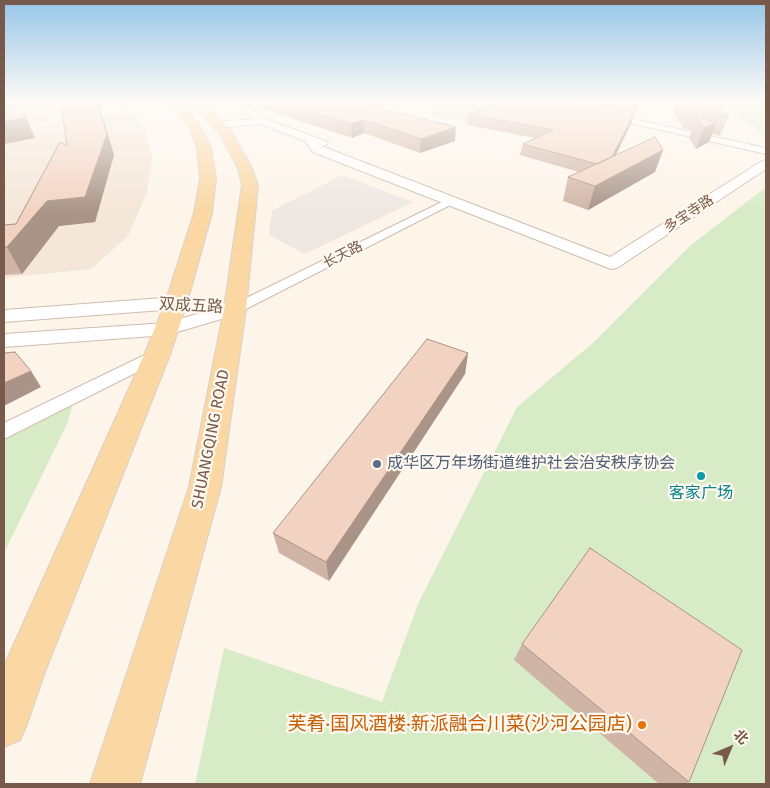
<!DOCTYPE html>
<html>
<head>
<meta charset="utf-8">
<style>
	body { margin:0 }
	#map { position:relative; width:770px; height:788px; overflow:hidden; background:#fdf5ea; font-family:"Fira Sans","Noto Sans SC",sans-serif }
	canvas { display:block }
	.frame { position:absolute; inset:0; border:5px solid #785a4c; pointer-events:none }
	.north { position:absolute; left:705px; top:723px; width:50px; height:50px; -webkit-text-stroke:4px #fff9f0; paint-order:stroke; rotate:45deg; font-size:14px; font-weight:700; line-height:20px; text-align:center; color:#785a4c }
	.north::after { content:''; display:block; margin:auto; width:18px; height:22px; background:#785a4c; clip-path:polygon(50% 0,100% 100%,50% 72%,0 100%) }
</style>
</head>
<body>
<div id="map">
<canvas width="770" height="788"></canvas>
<div class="frame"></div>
<div class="north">北</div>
</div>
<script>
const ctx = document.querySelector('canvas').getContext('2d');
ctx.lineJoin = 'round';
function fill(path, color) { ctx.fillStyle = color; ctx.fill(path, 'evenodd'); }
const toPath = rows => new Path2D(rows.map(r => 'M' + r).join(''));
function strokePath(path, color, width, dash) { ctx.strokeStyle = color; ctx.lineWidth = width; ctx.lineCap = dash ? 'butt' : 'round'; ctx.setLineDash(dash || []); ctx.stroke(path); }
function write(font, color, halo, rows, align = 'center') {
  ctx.font = font + ' "Fira Sans","Noto Sans SC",sans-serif'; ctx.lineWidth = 4.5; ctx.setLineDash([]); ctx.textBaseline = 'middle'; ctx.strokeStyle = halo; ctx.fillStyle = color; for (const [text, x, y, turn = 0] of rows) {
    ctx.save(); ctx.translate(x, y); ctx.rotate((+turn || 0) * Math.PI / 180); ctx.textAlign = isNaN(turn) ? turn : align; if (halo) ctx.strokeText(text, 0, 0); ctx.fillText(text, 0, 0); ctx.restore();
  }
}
const residential = toPath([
	[4,102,131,102,132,103,4,130],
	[130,108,145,128,152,158,147,192,128,236,91,269,4,278,4,134]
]);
const industrial = toPath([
	[342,175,413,202,305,254,269,235,272,211]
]);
const green = toPath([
	[456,102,510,102,470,122,448,120,434,117,430,110],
	[721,102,766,102,766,137],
	[766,187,766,784,195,784,224,648,382,702,418,604,517,407,594,342,691,245],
	[73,404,68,422,4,553,4,440]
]);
const minor = toPath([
	[258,102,286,102,282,104,249,107,265,119,266,121,262,123,243,112,241,105,245,103,258,102],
	[604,113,766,148,766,154,604,117,604,113],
	[452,197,456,198,458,200,456,202,240,312,235,314,230,312,227,309,230,306,452,197],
	[157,349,163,351,166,355,163,359,4,439,4,423,157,349]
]);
const tertiary = toPath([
	[262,118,326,141,328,143,326,145,321,146,610,257,762,161,766,160,766,169,617,268,611,269,313,152,305,141,261,124,219,128,214,125,219,122,262,118],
	[176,297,230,304,235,303,242,305,245,309,242,313,167,335,4,347,4,334,166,323,204,312,176,309,4,322,4,310,176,297]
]);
const primary = toPath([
	[167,102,178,102,190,112,203,131,211,149,216,178,212,213,187,303,170,355,45,672,27,724,20,740,4,747,4,666,144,355,165,303,194,213,200,178,197,149,191,131,181,116,167,102],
	[191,102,202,102,229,128,252,168,258,185,246,309,221,487,140,784,90,784,189,487,224,309,242,185,238,168,219,133,191,102]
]);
const wall = toPath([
	[61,102,98,102,114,155,95,222,59,226,22,274,4,275,4,225,16,224,67,146],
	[260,102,404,102,376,107,455,141,420,153,364,133,352,138,261,108],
	[508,102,640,102,638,109,634,117,633,117,631,124,615,156,663,150,655,172,588,210,563,201,568,177,579,172,520,155,523,144,535,138,467,125,468,114],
	[676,102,717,102,729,116,720,136,712,134,709,142,696,149,689,138,692,130,683,128,673,111],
	[468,353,465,374,329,581,279,553,273,533],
	[522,644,689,782,685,784,659,784,514,660]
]);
const shadedWall = toPath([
	[97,102,98,102,114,155,95,222,59,226,22,274,7,247,47,201],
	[346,102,404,102,347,113],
	[639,102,640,102,638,109,634,117],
	[634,113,631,124,604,179,607,167],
	[26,117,35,138,4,144,4,122],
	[364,120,364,133,352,138,351,124],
	[717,122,709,142,696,149,704,128],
	[456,127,455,141,420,153,421,139],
	[663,150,655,172,588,210,595,186],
	[468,353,465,374,329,581,326,562],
	[31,371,41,387,4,406,4,383]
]);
const building = toPath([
	[4,102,26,117,4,122,4,102],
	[61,102,97,102,107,134,85,197,47,201,7,247,4,247,4,225,16,224,60,142,67,146,61,102],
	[280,102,355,102,456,127,421,139,364,120,351,124,280,102],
	[508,102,582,102,634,113,612,157,597,164,523,144,553,130,468,114,508,102],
	[686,102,717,102,729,116,690,108,686,102],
	[697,118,717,122,704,128,697,118],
	[655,137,663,150,595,186,568,177,655,137],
	[427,339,468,353,326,562,273,533,427,339],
	[15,352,31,371,4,383,4,353,15,352],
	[590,548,742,650,689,782,522,644,590,548]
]);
const markers = [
	[377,464,5,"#5c6f8a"],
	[701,476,5,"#0f9aa8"],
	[642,725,5,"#e8710a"]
];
const farStreetnames = [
	["多宝寺路",689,214,-33],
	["长天路",343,255,-27]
];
const streetNames = [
	["双成五路",191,306,3],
	["SHUANGQING ROAD",211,439,-79]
];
const serviceNames = [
	["成华区万年场街道维护社会治安秩序协会",387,464]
];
const cultureNames = [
	["客家广场",701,494]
];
const nearFoodnames = [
	["芙肴·国风酒楼·新派融合川菜(沙河公园店)",632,725]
];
fill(residential, '#f4e6d8');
fill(industrial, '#eee7e2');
fill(green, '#d7ebc7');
strokePath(minor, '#cfbcae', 2);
strokePath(tertiary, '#cfbcae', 2);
strokePath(primary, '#d9d1cd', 2);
fill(minor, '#fff');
fill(tertiary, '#fff');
fill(primary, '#fad7a3');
fill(wall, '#d0b5a6');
fill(shadedWall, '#a99487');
fill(building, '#f2d3c1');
strokePath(building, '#a99487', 1);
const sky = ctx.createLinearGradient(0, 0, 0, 212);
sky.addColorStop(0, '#97c6e8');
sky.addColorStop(0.48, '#fefaf6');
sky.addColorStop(1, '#fefaf600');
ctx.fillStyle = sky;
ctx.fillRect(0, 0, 770, 212);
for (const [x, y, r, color] of markers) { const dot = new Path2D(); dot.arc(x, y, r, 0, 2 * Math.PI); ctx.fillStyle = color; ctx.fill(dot); strokePath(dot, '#fff9f0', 2); }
write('14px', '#785a4c', '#fff9f0', farStreetnames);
write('16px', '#785a4c', '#fff9f0', streetNames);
write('16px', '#4e5e75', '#fff9f0', serviceNames, 'left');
write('16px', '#0d838f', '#fff9f0', cultureNames);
write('19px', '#c56008', '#fff9f0', nearFoodnames, 'right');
</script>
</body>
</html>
